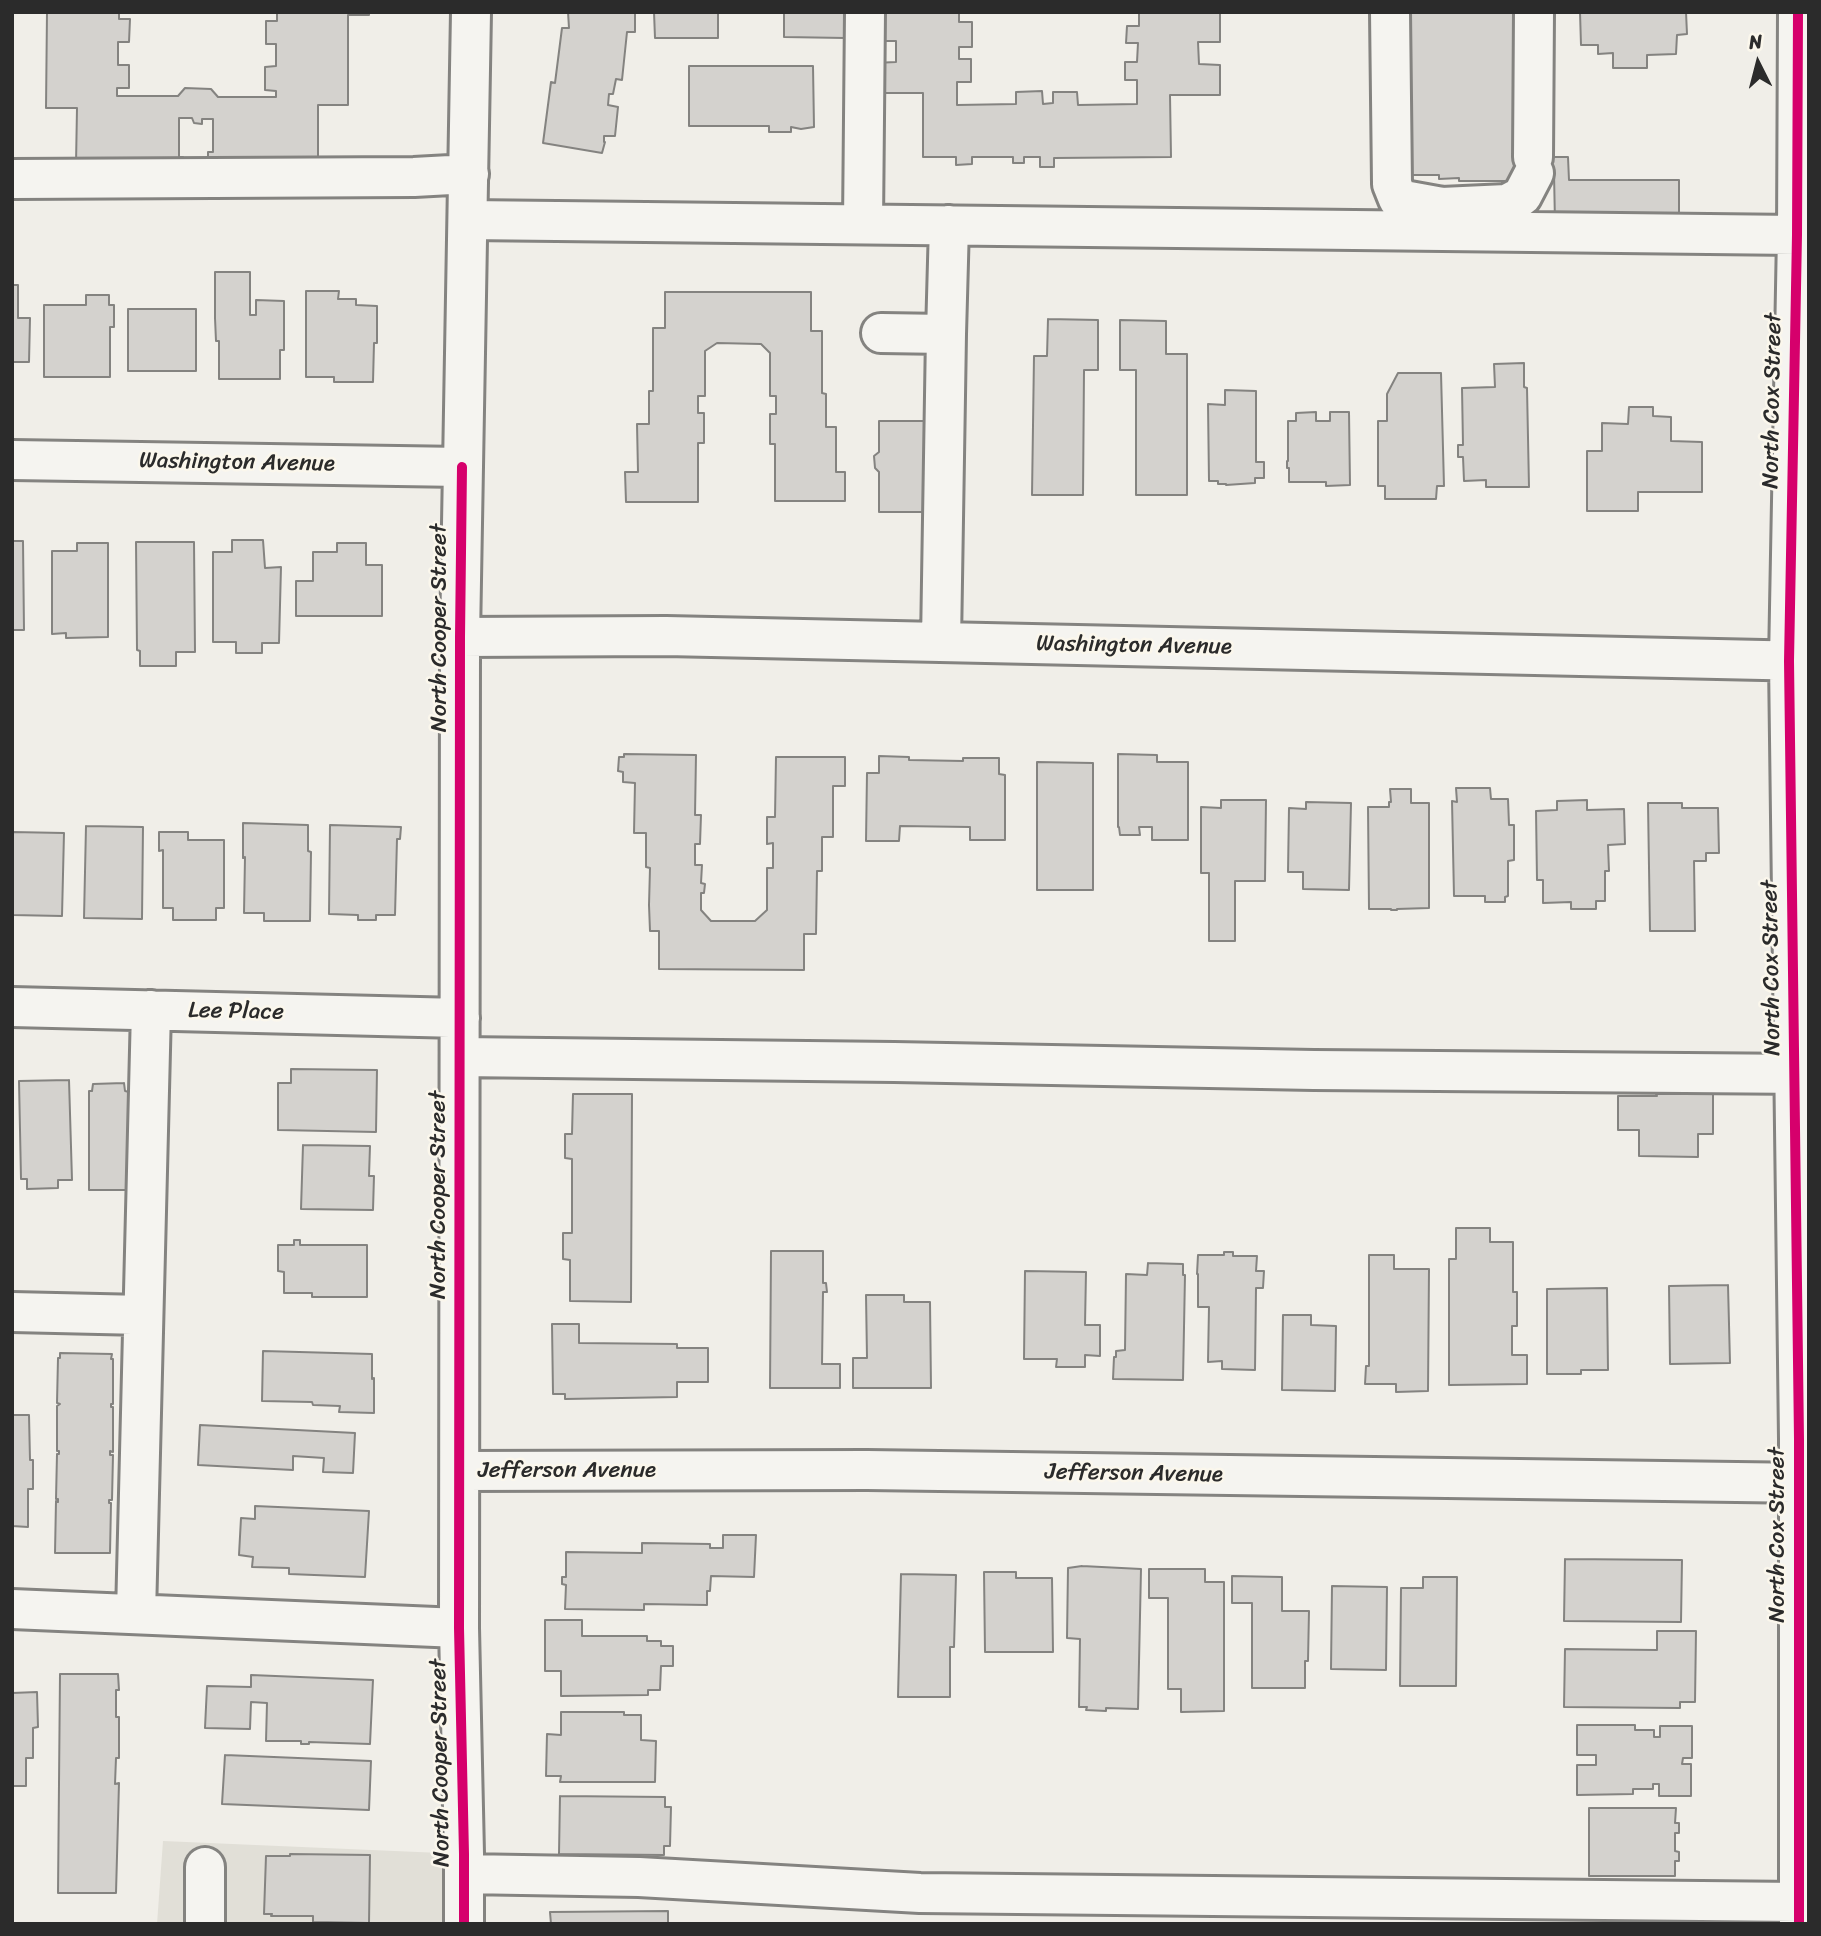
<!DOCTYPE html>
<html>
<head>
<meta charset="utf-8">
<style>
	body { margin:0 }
	#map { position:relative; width:1821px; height:1936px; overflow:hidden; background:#f0eee8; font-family:Sriracha,sans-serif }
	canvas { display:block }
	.frame { position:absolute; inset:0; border:14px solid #2b2b2b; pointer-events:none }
	.north { position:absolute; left:1723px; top:28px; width:70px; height:70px; -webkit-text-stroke:5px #fbf7ec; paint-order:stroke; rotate:354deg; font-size:19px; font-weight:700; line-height:28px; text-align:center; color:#2b2b2b }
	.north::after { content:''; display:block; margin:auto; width:24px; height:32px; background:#2b2b2b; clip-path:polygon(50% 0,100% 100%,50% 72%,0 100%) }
</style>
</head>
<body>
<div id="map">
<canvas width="1821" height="1936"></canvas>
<div class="frame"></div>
<div class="north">N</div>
</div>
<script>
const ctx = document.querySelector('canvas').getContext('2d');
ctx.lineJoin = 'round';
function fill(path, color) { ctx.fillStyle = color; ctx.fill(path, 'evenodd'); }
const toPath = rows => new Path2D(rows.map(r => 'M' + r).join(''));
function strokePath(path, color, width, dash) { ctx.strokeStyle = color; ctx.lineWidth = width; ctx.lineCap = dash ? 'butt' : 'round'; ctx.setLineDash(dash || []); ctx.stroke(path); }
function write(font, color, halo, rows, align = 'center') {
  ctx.font = font + ' Sriracha,sans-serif'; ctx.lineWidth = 5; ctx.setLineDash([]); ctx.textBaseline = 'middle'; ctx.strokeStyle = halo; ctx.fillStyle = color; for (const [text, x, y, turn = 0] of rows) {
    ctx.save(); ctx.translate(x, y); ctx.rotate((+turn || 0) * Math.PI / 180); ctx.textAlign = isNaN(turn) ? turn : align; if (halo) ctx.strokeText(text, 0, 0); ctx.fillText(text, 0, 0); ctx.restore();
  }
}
const built = toPath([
	[163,1841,464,1854,463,1924,157,1924]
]);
const building = toPath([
	[47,12,119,12,119,19,130,19,129,42,118,42,118,65,129,65,129,88,117,88,117,96,178,96,185,88,211,89,218,97,276,97,276,91,265,90,265,67,276,66,276,44,266,44,266,21,277,21,277,12,369,12,369,15,348,15,348,105,318,105,318,168,208,169,208,152,213,152,213,119,202,119,202,124,194,123,192,118,179,118,179,157,183,157,183,164,76,164,77,108,46,108,47,12],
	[568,12,635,12,635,32,627,32,622,80,616,79,613,94,609,94,608,105,618,107,615,136,604,136,604,142,605,142,602,153,543,143,551,82,555,83,562,28,569,28,568,12],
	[654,12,718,12,718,38,655,38,654,12],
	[784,12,848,12,848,15,845,15,845,38,784,37,784,12],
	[873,12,959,12,959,22,972,22,972,47,959,47,959,59,971,59,971,82,957,82,957,105,1016,104,1016,92,1042,91,1043,104,1053,103,1053,92,1077,92,1078,105,1137,104,1137,80,1125,80,1125,62,1137,62,1138,43,1126,43,1127,26,1139,26,1139,12,1220,12,1220,42,1198,42,1199,64,1220,65,1220,95,1170,95,1171,157,1054,158,1054,167,1040,167,1040,157,1024,157,1024,163,1013,163,1013,157,972,157,972,164,956,165,956,157,923,157,923,93,873,93,874,63,896,62,896,41,873,41,873,12],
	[1402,12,1522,12,1522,157,1568,157,1569,180,1679,180,1679,223,1555,223,1554,173,1521,173,1521,181,1459,181,1459,178,1439,179,1439,175,1404,175,1402,12],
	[1580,12,1686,12,1687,34,1677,35,1676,54,1647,55,1647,68,1613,68,1613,53,1598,54,1598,45,1581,45,1580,12],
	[689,66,813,66,814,127,801,129,791,127,791,132,769,132,769,126,689,126,689,66],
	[215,272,250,272,250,315,256,315,256,300,284,301,284,350,280,350,280,379,219,379,219,341,216,341,215,318,215,272],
	[12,285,18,285,18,318,30,318,29,362,12,362,12,285],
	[306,291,339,291,338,299,356,299,356,305,377,306,377,343,374,343,373,382,334,382,334,377,306,377,306,291],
	[665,292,811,292,811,331,822,331,822,393,826,394,826,427,836,427,836,472,845,472,845,501,775,501,775,444,770,444,770,414,776,414,776,396,770,396,770,353,761,344,717,343,705,351,705,396,698,396,698,413,704,413,704,443,698,443,698,502,626,502,625,472,638,472,637,424,649,424,649,391,653,391,653,328,665,328,665,292],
	[86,295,109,295,109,305,114,305,114,327,110,327,110,377,44,377,44,305,86,305,86,295],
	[128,309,196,309,196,371,128,371,128,309],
	[1048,319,1098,320,1098,370,1084,370,1083,495,1032,495,1034,356,1047,356,1048,319],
	[1120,320,1166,321,1166,354,1187,354,1187,495,1136,495,1136,370,1120,370,1120,320],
	[1524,363,1524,387,1527,388,1529,487,1486,487,1486,480,1464,481,1463,457,1458,457,1458,445,1463,445,1462,388,1495,387,1494,364,1524,363],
	[1398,373,1441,373,1444,486,1437,486,1436,499,1385,499,1385,486,1378,486,1378,421,1387,421,1387,394,1398,373],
	[1225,390,1256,391,1256,462,1264,462,1264,478,1255,478,1255,483,1226,485,1226,484,1218,484,1218,481,1209,481,1208,404,1225,405,1225,390],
	[1629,407,1653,407,1653,416,1671,417,1671,441,1702,442,1702,492,1638,492,1638,511,1587,511,1587,451,1602,451,1602,423,1628,424,1629,407],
	[1316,412,1316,421,1330,421,1330,412,1349,412,1350,485,1326,486,1326,482,1289,482,1289,468,1287,468,1287,461,1288,461,1288,421,1296,421,1296,413,1316,412],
	[879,421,933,421,933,512,879,512,879,472,875,468,874,456,879,452,879,421],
	[232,540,263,540,265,568,281,567,279,643,262,643,262,653,236,653,236,642,213,642,213,552,232,552,232,540],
	[12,541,23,541,24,630,12,630,12,541],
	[136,542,194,542,195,652,176,652,176,666,140,666,140,651,137,650,136,542],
	[77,543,108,543,108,637,66,638,66,633,52,634,52,551,77,551,77,543],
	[337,543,366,543,366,565,382,565,382,616,296,616,296,581,313,581,313,552,337,552,337,543],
	[624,754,696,755,695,815,701,815,700,844,695,844,695,865,702,865,701,883,705,884,704,893,701,893,701,910,711,921,755,921,767,910,767,868,773,868,773,843,767,844,767,817,775,817,776,757,845,757,845,786,833,786,833,837,822,837,822,871,817,871,816,934,804,934,804,970,659,969,659,931,650,931,649,905,650,868,646,867,646,833,634,833,635,783,623,782,623,772,618,771,619,757,624,757,624,754],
	[1118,754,1157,755,1157,762,1188,762,1188,840,1152,840,1152,827,1139,827,1140,835,1120,835,1119,827,1118,827,1118,754],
	[879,756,909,757,909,760,963,761,963,758,999,758,999,774,1005,775,1005,840,970,840,970,827,900,826,899,841,866,841,867,773,879,773,879,756],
	[1037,762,1093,763,1093,890,1037,890,1037,762],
	[1456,788,1490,788,1491,799,1508,799,1509,825,1514,825,1514,860,1508,861,1508,896,1505,897,1505,902,1485,902,1485,896,1454,896,1452,801,1457,802,1456,788],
	[1390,789,1411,789,1411,803,1429,803,1429,908,1397,909,1397,910,1391,910,1391,909,1369,909,1368,807,1389,807,1389,802,1391,802,1390,789],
	[1221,800,1266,800,1265,881,1235,881,1235,941,1209,941,1209,873,1201,873,1201,807,1221,808,1221,800],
	[1587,800,1587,810,1624,809,1625,844,1608,845,1609,871,1605,871,1605,901,1596,901,1596,909,1571,909,1571,902,1543,903,1543,880,1537,880,1536,811,1557,810,1557,801,1587,800],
	[1306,802,1351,803,1349,890,1303,889,1303,872,1288,872,1289,808,1306,809,1306,802],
	[1648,803,1682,803,1682,808,1718,808,1719,853,1706,853,1706,861,1694,861,1695,931,1650,931,1648,803],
	[243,823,308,825,308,851,311,852,310,921,264,921,264,913,244,913,245,857,243,858,243,823],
	[330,825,401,827,400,839,397,839,395,915,376,915,376,920,358,920,358,915,329,914,330,825],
	[86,826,143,827,142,919,84,918,86,826],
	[12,832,64,833,62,916,12,915,12,832],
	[159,832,188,832,188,840,224,840,224,908,216,908,216,920,173,920,173,908,163,908,163,850,159,851,159,832],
	[291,1069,377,1070,376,1132,278,1130,278,1083,291,1083,291,1069],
	[69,1080,72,1180,58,1180,58,1188,27,1189,27,1179,21,1179,19,1081,69,1080],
	[124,1083,125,1091,129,1092,129,1190,89,1190,89,1091,92,1091,93,1084,124,1083],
	[573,1094,632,1094,631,1302,570,1301,570,1260,563,1259,563,1233,572,1233,572,1159,565,1158,565,1134,572,1134,573,1094],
	[1656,1094,1713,1094,1713,1134,1698,1134,1698,1157,1639,1156,1639,1130,1618,1130,1618,1096,1657,1096,1656,1094],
	[303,1145,370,1146,369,1176,374,1176,373,1210,301,1209,303,1145],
	[1456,1228,1490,1228,1490,1242,1513,1242,1513,1292,1517,1292,1517,1326,1512,1326,1512,1355,1527,1355,1527,1384,1449,1385,1449,1259,1456,1259,1456,1228],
	[294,1240,300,1240,300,1245,367,1245,367,1297,312,1297,312,1293,284,1293,284,1272,278,1271,278,1245,294,1245,294,1240],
	[771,1251,823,1251,823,1283,826,1283,827,1292,823,1292,822,1364,840,1364,840,1388,770,1388,771,1251],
	[1224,1252,1233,1252,1233,1256,1257,1256,1256,1271,1264,1271,1263,1288,1256,1288,1255,1370,1222,1369,1222,1361,1208,1362,1209,1307,1198,1307,1198,1274,1197,1274,1198,1255,1224,1255,1224,1252],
	[1369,1255,1394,1255,1394,1269,1429,1269,1428,1391,1396,1392,1396,1384,1365,1384,1366,1366,1369,1366,1369,1255],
	[1148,1263,1183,1264,1183,1275,1185,1275,1183,1380,1113,1379,1114,1357,1116,1357,1116,1351,1125,1350,1126,1274,1147,1275,1148,1263],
	[1025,1271,1086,1272,1085,1325,1100,1325,1100,1356,1085,1355,1085,1367,1056,1367,1057,1359,1024,1359,1025,1271],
	[1728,1285,1730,1363,1670,1364,1669,1286,1728,1285],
	[1607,1288,1608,1370,1581,1370,1581,1374,1547,1374,1547,1289,1607,1288],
	[866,1295,904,1295,904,1302,930,1302,931,1388,853,1388,853,1358,867,1358,866,1295],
	[1283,1315,1311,1315,1311,1325,1336,1326,1335,1391,1282,1390,1283,1315],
	[552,1324,579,1324,579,1343,677,1344,677,1348,708,1348,708,1382,677,1382,677,1397,565,1399,565,1394,553,1394,552,1324],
	[263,1351,372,1354,372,1379,374,1378,374,1413,339,1412,340,1406,313,1405,312,1402,262,1401,263,1351],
	[60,1353,112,1354,111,1359,113,1359,113,1404,111,1404,111,1407,113,1407,113,1452,110,1451,110,1455,113,1455,112,1500,109,1500,109,1503,111,1503,110,1553,55,1553,56,1501,58,1502,58,1499,56,1499,57,1454,59,1454,59,1451,57,1451,57,1406,60,1404,57,1403,58,1358,60,1358,60,1353],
	[12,1415,29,1415,30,1460,33,1460,33,1489,28,1489,28,1527,12,1526,12,1415],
	[200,1425,355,1433,353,1473,323,1472,324,1458,293,1456,293,1470,198,1465,200,1425],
	[255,1506,369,1511,365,1577,289,1574,289,1568,252,1567,253,1557,239,1555,241,1518,255,1519,255,1506],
	[723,1535,756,1535,754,1577,711,1576,710,1591,707,1591,707,1605,644,1604,644,1610,565,1609,566,1585,562,1584,562,1577,566,1577,566,1552,642,1553,642,1543,710,1544,710,1548,723,1548,723,1535],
	[1565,1559,1682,1560,1681,1622,1564,1621,1565,1559],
	[1082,1566,1141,1569,1138,1709,1106,1708,1106,1711,1086,1710,1087,1707,1079,1707,1080,1639,1067,1638,1068,1568,1082,1566],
	[1149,1569,1205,1569,1205,1582,1224,1582,1224,1711,1181,1712,1181,1689,1168,1689,1168,1598,1149,1598,1149,1569],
	[984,1572,1016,1572,1016,1578,1052,1578,1053,1652,985,1652,984,1572],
	[901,1574,956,1575,954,1647,950,1647,950,1697,898,1697,901,1574],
	[1232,1576,1282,1577,1282,1611,1309,1611,1308,1661,1305,1661,1305,1688,1252,1688,1252,1603,1232,1603,1232,1576],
	[1423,1577,1457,1577,1456,1686,1400,1686,1401,1588,1423,1588,1423,1577],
	[1332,1586,1387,1587,1386,1670,1331,1669,1332,1586],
	[545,1620,582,1620,582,1636,647,1636,647,1641,661,1641,661,1646,673,1646,673,1666,661,1666,660,1690,648,1690,648,1695,561,1696,561,1671,545,1671,545,1620],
	[1657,1631,1696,1631,1695,1702,1680,1702,1680,1708,1564,1707,1565,1649,1657,1650,1657,1631],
	[60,1674,118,1674,119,1690,116,1690,116,1717,119,1717,119,1758,116,1758,115,1784,119,1783,116,1893,58,1893,60,1674],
	[251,1675,373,1680,370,1744,309,1742,309,1744,301,1744,301,1741,266,1741,267,1703,251,1702,250,1729,205,1728,207,1686,251,1687,251,1675],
	[37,1692,38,1727,33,1728,33,1758,26,1758,26,1786,12,1786,12,1693,37,1692],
	[561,1712,624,1712,624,1715,641,1715,641,1740,656,1741,655,1782,560,1782,561,1776,546,1776,547,1734,561,1735,561,1712],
	[1577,1725,1635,1725,1635,1730,1654,1730,1654,1737,1660,1737,1660,1726,1692,1726,1692,1758,1683,1758,1682,1764,1691,1764,1691,1796,1659,1796,1659,1784,1653,1784,1653,1789,1633,1789,1633,1794,1577,1795,1577,1765,1596,1765,1596,1755,1577,1755,1577,1725],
	[225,1755,371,1761,369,1810,222,1804,225,1755],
	[560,1796,665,1797,665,1807,671,1807,670,1846,664,1846,664,1855,559,1854,560,1796],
	[1589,1808,1676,1808,1675,1823,1679,1823,1679,1833,1675,1833,1675,1851,1679,1852,1679,1861,1675,1861,1675,1876,1589,1876,1589,1808],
	[290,1854,370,1855,369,1923,313,1922,313,1916,271,1916,272,1914,264,1914,266,1856,290,1856,290,1854],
	[668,1911,668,1924,551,1924,550,1912,668,1911]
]);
const minor = toPath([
	[1390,12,1392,184,1398,199,1442,207,1507,204,1522,196,1534,173],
	[1798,12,1797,235,1789,661,1799,1439,1799,1924],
	[1533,157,1534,12],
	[12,179,414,177,469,174],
	[468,220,1797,235],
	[863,224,865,12],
	[881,333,946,334,949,225],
	[12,460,462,467],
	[460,637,666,636,1809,661],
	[941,642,946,334],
	[12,1007,460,1018],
	[460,1057,894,1062,1314,1070,1809,1074],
	[12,1312,143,1315],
	[460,1471,867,1470,1809,1483],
	[12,1609,459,1628],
	[136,1614,151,1010],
	[205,1867,205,1924],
	[464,1874,639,1877,920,1893,1799,1902],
	[464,1924,464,1854,459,1628,460,637,471,12]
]);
const cycleway = toPath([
	[1798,12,1797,235,1789,661,1799,1439,1799,1924],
	[462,467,460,637,459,1628,464,1854,464,1924]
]);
const streetNames = [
	["North Cox Street",1773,401,-89],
	["Washington Avenue",237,463,1],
	["North Cooper Street",440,628,-90],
	["Washington Avenue",1134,646,1],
	["North Cox Street",1772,968,-91],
	["Lee Place",236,1012,1],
	["North Cooper Street",439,1195,-90],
	["Jefferson Avenue",567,1471],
	["Jefferson Avenue",1134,1474,1],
	["North Cox Street",1778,1535,-90],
	["North Cooper Street",441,1763,-91]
];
fill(built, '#e1dfd7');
fill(building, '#d4d2ce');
strokePath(building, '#848380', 2);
strokePath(minor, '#848380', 44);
strokePath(minor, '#f5f4f0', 38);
strokePath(cycleway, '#d6006c', 10);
write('23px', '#2b2b2b', '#fbf7ec', streetNames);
</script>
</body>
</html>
